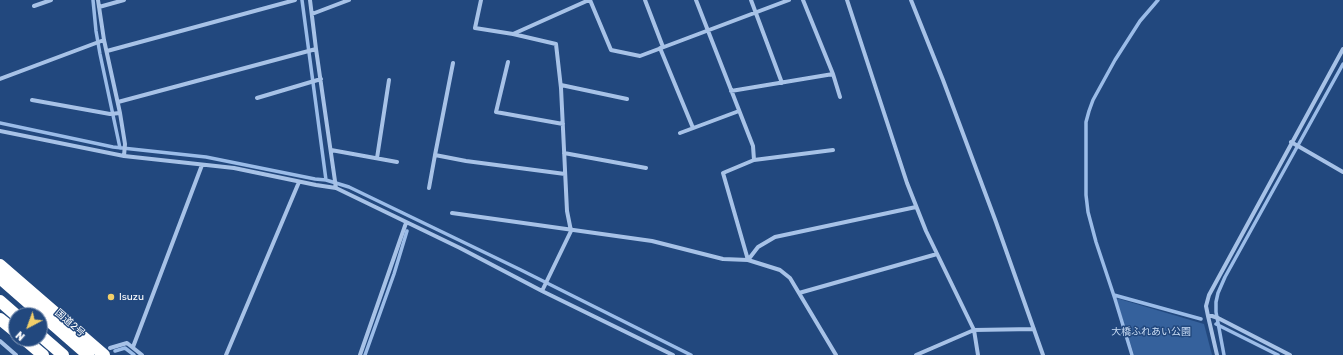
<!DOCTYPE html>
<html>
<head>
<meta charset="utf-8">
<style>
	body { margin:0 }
	#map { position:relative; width:1343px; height:355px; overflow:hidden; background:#22487e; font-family:Rubik,sans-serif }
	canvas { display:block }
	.north { position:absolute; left:8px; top:307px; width:40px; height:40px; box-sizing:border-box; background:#22487e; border:1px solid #7a91b2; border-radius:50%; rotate:221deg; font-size:11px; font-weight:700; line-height:16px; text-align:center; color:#fff }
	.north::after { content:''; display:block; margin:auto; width:14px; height:18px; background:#f2cf69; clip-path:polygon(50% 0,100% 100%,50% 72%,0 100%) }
</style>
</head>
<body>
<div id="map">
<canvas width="1343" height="355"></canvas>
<div class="north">N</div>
</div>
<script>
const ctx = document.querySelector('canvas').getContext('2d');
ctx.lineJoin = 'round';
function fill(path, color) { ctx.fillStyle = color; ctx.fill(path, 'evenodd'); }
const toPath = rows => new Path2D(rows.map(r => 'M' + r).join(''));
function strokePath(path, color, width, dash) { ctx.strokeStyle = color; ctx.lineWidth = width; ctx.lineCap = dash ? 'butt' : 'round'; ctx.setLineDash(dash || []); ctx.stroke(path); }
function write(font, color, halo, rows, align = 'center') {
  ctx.font = font + ' Rubik,"Noto Sans JP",sans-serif'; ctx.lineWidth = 3; ctx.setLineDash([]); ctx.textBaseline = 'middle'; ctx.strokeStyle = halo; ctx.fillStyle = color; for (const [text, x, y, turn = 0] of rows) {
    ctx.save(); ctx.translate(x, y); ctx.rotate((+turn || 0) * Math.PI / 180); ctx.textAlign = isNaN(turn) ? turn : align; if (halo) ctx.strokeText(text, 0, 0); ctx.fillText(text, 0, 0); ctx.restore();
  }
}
const green = toPath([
	[1116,298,1204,324,1212,355,1134,355]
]);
const stream = toPath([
	[93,0,96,31,100,54,120,148],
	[302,0,326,180],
	[0,123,113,147,206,157,315,179,326,180,349,187,521,270,691,355],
	[1114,295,1201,319],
	[1216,324,1278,355],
	[115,351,125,348,134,355],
	[365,355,394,274,407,231],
	[1132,355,1115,299,1096,242,1088,212,1086,195,1086,122,1089,111,1093,100,1115,60,1140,21,1158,0],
	[1224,355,1216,312,1216,302,1218,293,1225,277,1343,64]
]);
const street = toPath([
	[98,0,104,40,120,113,125,144,124,156],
	[310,0,316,49,336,188],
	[481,0,475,28,513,34,556,44,561,88,567,211,571,231,542,291],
	[590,0,611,50,640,56,789,0],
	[645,0,663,47],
	[696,0,753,146,754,160,723,173,748,260],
	[751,0,782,83],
	[803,0,833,74,840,97],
	[847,0,907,183,926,231,974,330,978,355],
	[911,0,943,80,996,222,1043,355],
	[34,6,51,0],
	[99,7,124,0],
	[312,14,349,0],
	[513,34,589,0],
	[660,48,693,128],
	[107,51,295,0],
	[508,62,496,112,563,124],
	[453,63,435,155,466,161,565,174],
	[0,79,104,40],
	[561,85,627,99],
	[731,91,833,74],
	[257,98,321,79],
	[32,100,110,114,120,113],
	[118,102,316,49],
	[0,131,124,156,234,168,316,185,336,188,460,248,542,291,673,355],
	[680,133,739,111],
	[1291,142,1343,172],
	[331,150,397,162],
	[564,153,646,168],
	[377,158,389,80],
	[754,160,833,150],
	[429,188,435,155],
	[452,213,652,241,723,259,748,260,780,270,790,278,836,355],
	[748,260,758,247,775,237,916,207],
	[799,293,937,254],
	[1208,316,1212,316,1218,318,1290,355],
	[0,341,16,355],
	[133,347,202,165],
	[110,348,127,343,142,355],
	[226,355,299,182],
	[360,355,406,223],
	[916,355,974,330,1034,329],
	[1217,355,1208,316,1206,306,1209,295,1343,49]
]);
const highway = toPath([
	[0,265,104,355],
	[0,278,88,355],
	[0,301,16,315],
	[0,319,16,332],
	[40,335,63,355],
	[24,339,43,355]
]);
const markers = [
	[111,297,4,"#f2cf69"]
];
const poiNames = [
	["Isuzu",119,297]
];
const streetNames = [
	["国道2号",70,323,41]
];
const parkNames = [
	["大橋ふれあい公園",1151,332]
];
fill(green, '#35619c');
strokePath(stream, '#9bbce8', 3.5);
strokePath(street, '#a7c2e7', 4);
strokePath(highway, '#fff', 12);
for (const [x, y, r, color] of markers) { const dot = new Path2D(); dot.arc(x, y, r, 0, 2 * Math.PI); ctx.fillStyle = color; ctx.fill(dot); strokePath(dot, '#22487e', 1.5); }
write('10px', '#fff', '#22487e', poiNames, 'left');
write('10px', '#fff', '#22487e', streetNames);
write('10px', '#caddf5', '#22487e', parkNames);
</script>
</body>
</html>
